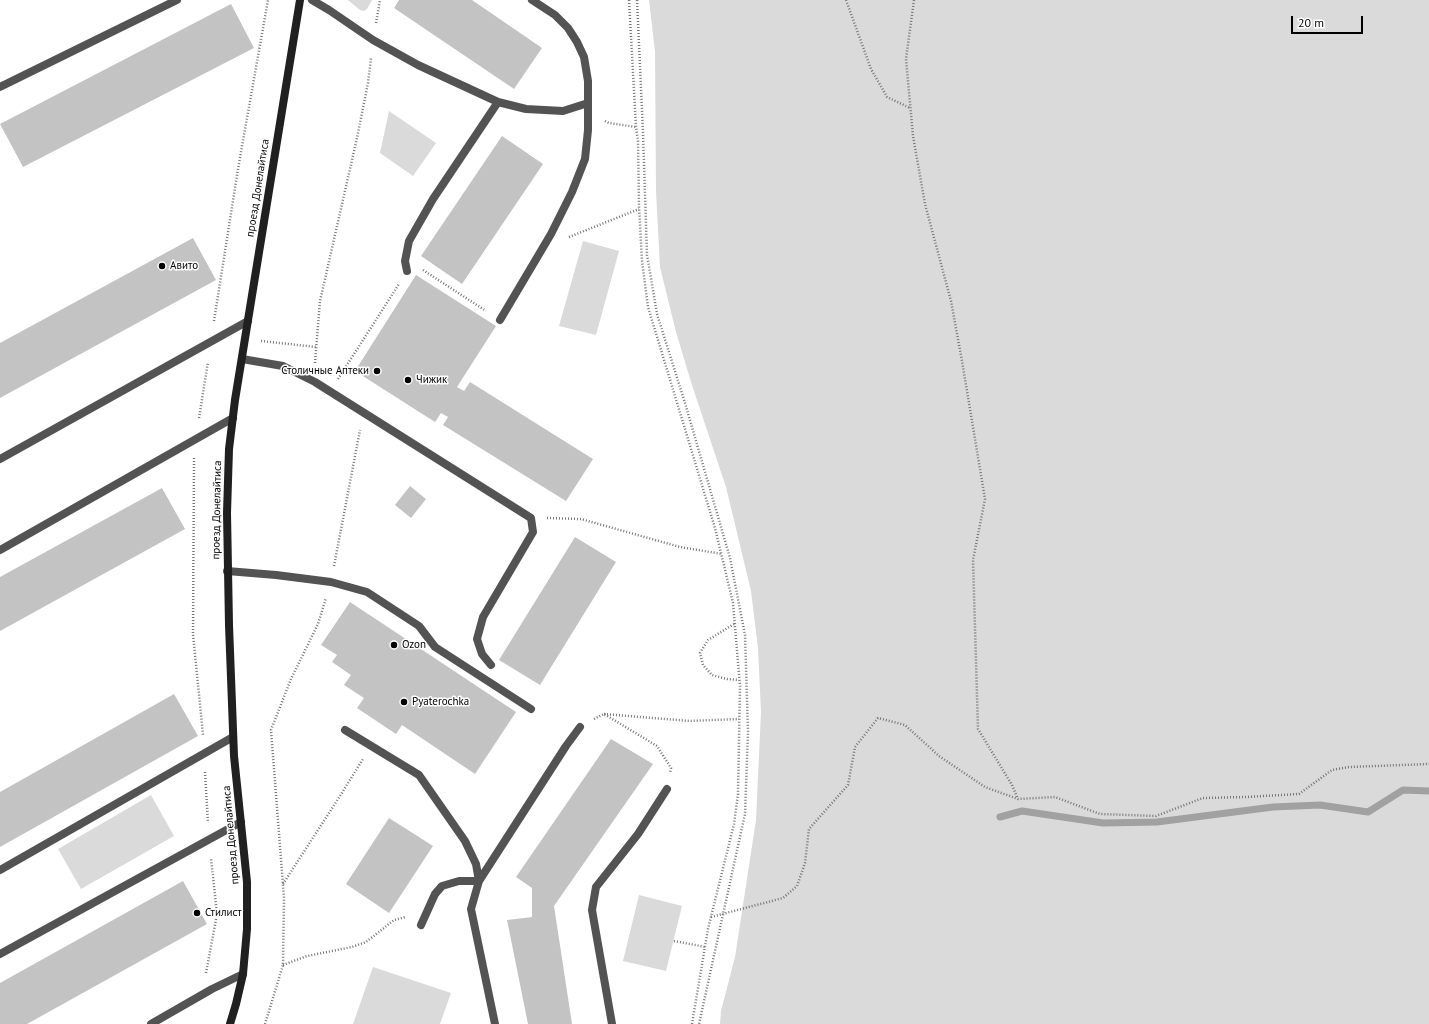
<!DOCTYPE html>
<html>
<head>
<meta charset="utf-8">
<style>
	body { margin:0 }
	#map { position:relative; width:1429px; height:1024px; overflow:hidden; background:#fff; font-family:"PT Sans",sans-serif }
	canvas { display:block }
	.scale { position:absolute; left:1291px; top:16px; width:72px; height:18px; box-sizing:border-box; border:2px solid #000; border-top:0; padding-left:5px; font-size:12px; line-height:14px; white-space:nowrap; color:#000; -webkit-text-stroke:3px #fff; paint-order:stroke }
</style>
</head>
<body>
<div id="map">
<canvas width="1429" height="1024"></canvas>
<div class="scale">20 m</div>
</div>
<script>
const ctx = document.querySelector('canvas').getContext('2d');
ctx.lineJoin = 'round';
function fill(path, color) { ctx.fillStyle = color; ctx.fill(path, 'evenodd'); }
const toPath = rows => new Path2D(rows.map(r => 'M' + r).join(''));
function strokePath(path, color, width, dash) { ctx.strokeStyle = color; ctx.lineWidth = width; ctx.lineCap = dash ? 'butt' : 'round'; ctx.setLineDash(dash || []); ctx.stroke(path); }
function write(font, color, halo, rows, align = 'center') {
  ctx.font = font + ' "PT Sans",sans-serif'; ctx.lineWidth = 3; ctx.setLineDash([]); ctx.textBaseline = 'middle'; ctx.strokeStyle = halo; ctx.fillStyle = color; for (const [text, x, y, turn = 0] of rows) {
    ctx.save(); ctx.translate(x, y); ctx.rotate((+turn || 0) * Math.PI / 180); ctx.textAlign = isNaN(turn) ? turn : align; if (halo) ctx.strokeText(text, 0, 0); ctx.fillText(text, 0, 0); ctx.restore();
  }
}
const green = toPath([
	[348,0,372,0,367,9,364,11,360,10],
	[649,0,1429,0,1429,1024,720,1024,721,1011,735,957,756,820,761,712,758,648,751,591,726,487,691,382,676,332,660,267,656,191,655,52],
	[389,111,436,143,413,176,380,153],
	[583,241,619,251,596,335,559,326],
	[151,795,174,836,81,889,58,849],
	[639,895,682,906,666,971,623,961],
	[373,967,451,993,440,1024,353,1024]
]);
const stream = toPath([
	[1000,817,1022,811,1103,823,1157,822,1273,807,1320,805,1368,812,1403,790,1429,791]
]);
const building = toPath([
	[399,0,472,0,542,48,514,89,394,8],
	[231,4,254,48,23,167,0,124],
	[502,136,543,164,462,284,421,256],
	[193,238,216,280,0,398,0,343],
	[416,275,496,326,457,387,464,391,470,382,593,459,566,501,443,425,448,417,441,413,435,422,355,371],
	[410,486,426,499,411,518,395,505],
	[162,488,185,529,0,631,0,577],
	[575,537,616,562,540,685,499,660],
	[350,602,516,712,475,774,402,725,396,734,357,708,364,698,344,685,351,675,332,662,337,655,321,645],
	[174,694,198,736,0,847,0,792],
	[611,739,653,764,554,906,572,1024,528,1024,507,920,532,917,532,888,516,877],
	[389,818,433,846,389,913,346,884],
	[183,881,207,924,27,1024,0,1024,0,983]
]);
const path = toPath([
	[629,0,636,127,638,141,639,206,642,261,648,307,715,528,733,603,740,686,738,794,734,824,708,929,692,1024],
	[637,0,643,132,647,255,657,314,685,403,730,558,745,635,748,732,745,814,699,1024],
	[846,0,871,69,887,97,910,108],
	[914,0,906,59,913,136,925,204,951,301,962,361,985,499,973,560,978,729,1012,785,1018,799],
	[376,23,380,0],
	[605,121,609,123,636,127],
	[569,237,639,209],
	[423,270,486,311],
	[214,321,238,169,268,0],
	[261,341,316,347],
	[315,363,320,301,357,138,368,83,371,58],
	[338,379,399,284],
	[199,418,208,362],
	[194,458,193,634,203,735],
	[547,518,581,519,680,547,722,554],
	[334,566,360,430],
	[734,624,708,640,700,653,703,665,712,675,727,679,739,680],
	[604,714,690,721,739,719],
	[594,719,604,714,657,746,671,768,670,773],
	[205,772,208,823],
	[283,884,340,796,363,759],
	[711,917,783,898,797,886,805,863,809,829,848,785,855,747,878,718,905,725,939,756,985,787,1018,799,1055,797,1100,814,1156,816,1203,798,1246,797,1299,794,1332,770,1349,767,1429,764],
	[674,941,706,947],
	[283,965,307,956,352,947,366,942,394,920,406,917],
	[206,973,217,914,211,858],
	[265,1024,283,965,284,898,271,730,291,679,318,624,326,598]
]);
const lane = toPath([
	[312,0,329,10,373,40,418,65,498,102,526,109,563,111,588,103,588,81,584,57,577,42,568,28,555,15,532,0],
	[0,87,177,0],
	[407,271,405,261,409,241,433,199,498,102],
	[500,320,551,234,572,192,585,159,588,130,588,103],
	[242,359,283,366,315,382,531,518,533,532,483,617,477,639,482,654,491,665],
	[0,459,248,321],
	[0,550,233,418],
	[227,571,276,575,331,582,367,592,419,626,435,647,531,709],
	[345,730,419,775,465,841,476,864,479,881,459,881,442,886,435,894,421,925],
	[0,870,233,737],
	[0,954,241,822],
	[151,1024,212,989,243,974],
	[495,1024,471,909,479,881,566,746,580,727],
	[612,1024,592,910,596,887,638,834,667,789]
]);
const secondary = toPath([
	[230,1024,236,1004,243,974,247,929,247,882,234,756,229,625,227,513,229,449,235,400,300,0]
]);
const markers = [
	[162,266,4,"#000"],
	[377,371,4,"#000"],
	[408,380,4,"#000"],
	[394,645,4,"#000"],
	[404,702,4,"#000"],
	[197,913,4,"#000"]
];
const streetNames = [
	["проезд Донелайтиса",258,188,-81],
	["проезд Донелайтиса",217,510,-89],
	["проезд Донелайтиса",231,835,-95]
];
const poiNames = [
	["Авито",170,266],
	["Столичные Аптеки",369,371,"right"],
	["Чижик",416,380],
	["Ozon",402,645],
	["Pyaterochka",412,702],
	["Стилист",205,913]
];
fill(green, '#dadada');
strokePath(stream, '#a1a1a1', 7);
fill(building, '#c3c3c3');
strokePath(path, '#757575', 2.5, [1, 2]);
strokePath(lane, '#535353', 8);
strokePath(secondary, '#202020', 8);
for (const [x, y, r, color] of markers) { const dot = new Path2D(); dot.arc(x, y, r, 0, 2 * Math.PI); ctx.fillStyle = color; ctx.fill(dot); strokePath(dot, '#fff', 1.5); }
write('11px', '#000', '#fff', streetNames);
write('11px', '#000', '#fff', poiNames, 'left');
</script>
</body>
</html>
